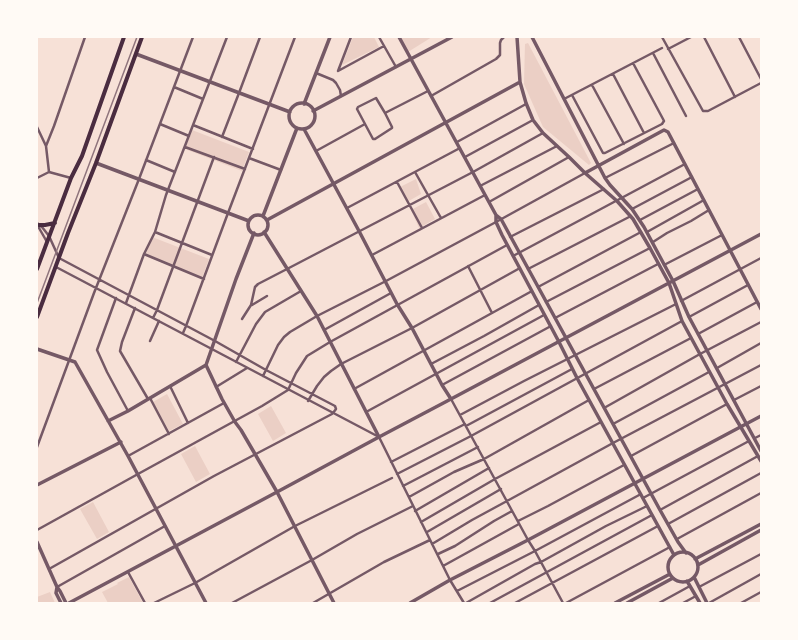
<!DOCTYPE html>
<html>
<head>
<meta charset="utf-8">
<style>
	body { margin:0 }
	#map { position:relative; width:798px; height:640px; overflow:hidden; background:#f7e1d7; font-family:"Fira Sans Condensed",sans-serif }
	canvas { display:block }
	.frame { position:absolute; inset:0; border:38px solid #fffaf5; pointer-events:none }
</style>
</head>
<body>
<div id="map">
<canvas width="798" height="640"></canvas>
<div class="frame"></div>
</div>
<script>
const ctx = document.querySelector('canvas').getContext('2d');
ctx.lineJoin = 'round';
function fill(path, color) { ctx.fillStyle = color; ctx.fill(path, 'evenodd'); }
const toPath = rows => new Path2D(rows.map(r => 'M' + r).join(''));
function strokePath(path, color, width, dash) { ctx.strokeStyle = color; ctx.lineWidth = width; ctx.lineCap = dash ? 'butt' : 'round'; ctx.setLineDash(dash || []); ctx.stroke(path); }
const green = toPath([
	[353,37,374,37,379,47,342,65],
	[401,37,432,37,408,52],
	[528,43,591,163,589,165,543,127,524,84,525,44],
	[192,130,249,152,242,171,185,149],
	[416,179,421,194,407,202,400,187],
	[426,202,435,219,419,228,411,210],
	[152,237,209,259,202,278,145,256],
	[167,394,183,424,169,431,153,402],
	[271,406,286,433,273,441,258,414],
	[195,446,210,474,196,482,181,454],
	[93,502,109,532,97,539,80,509],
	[129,577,143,603,108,603,102,592,118,584,117,583],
	[50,592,55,603,37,603,37,597]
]);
const minor = toPath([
	[351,37,338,71,384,46],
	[379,37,396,67],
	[662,37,703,111,708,111,761,83],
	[704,37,735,97],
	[739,37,761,79],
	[668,49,691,37],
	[653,53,686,116],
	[316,73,333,80,336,83,340,90,341,96],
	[613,74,644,133],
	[592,85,624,144],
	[174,87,203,99],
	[572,95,603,153,605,153,662,124,664,121,663,119,633,63],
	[431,96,496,59,500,55,500,43,501,40,504,37],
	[564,99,662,48],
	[385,113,392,127,392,128,375,139,373,139,357,109,358,107,376,98,385,113,428,91],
	[160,124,189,136],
	[193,125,253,149],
	[37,127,46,146],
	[222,137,239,93,260,37],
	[457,142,526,104],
	[185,147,245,169],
	[316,151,365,124],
	[465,157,533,120],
	[249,158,281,170],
	[146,160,175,172],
	[415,172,441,218],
	[37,178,49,172],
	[71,178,49,172,46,146,54,126,85,37],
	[605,178,674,143],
	[397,182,422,228],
	[480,186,557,146],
	[489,202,569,157],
	[347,208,460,148],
	[632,209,692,177],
	[640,220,698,189],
	[37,223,42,227,49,236,59,258,215,341,266,370,335,406,336,409,333,413],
	[39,225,39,228,47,242],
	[155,232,212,255],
	[647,232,704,200],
	[510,237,604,189],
	[653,242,667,233,691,221,709,210],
	[144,254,204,279],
	[372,255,485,195],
	[513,256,685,164],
	[664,265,722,235],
	[468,266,492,313],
	[56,267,379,437,450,580,464,603],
	[528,269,631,216],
	[538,287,641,232],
	[116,298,97,350,107,372,128,411],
	[681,301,761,258],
	[546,302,650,248],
	[126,303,144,254,155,232,166,195,227,37],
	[252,305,267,296],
	[135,308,122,342,120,351,148,399],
	[689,317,748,285],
	[153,318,157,310,214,157],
	[555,318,658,264],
	[242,319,251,305,255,287,258,284,287,269,473,172,543,133],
	[324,330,391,293],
	[183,333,186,326,228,213,295,37],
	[698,334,757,302],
	[150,341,159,321],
	[236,362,256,324,265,312,301,291],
	[431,364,484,336,539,305],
	[717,368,761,343],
	[263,376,278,345,284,337,290,332,317,316,386,281,496,222,585,173],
	[442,385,551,326],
	[170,386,188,423],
	[216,387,247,368],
	[354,389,532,291],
	[594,389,691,338],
	[150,398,169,434],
	[451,399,528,540,535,551,563,603],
	[734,400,761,386],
	[308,401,317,386,324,377,331,371,341,364,412,328,520,268],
	[604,408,700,354,761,322],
	[366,412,544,315],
	[460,415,524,381,676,304],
	[613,424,709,372],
	[466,426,572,369],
	[755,438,761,435],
	[37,447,94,293,139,179,193,37],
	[128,456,224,403],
	[631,456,727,404],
	[391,462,465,424],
	[397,474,471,436,682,321],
	[403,486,478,447],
	[409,497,454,472,484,459,589,400],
	[643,498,749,441],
	[660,510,758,456],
	[415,511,489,468],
	[518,521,548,506,624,465],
	[421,522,495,479,601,422],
	[668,524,761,473],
	[37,530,138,474,262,406,288,390,296,373,307,356,330,342,507,245],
	[427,532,501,489],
	[677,539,761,493],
	[432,544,472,520,507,501,613,443,761,365],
	[438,554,455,546,494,521,512,511],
	[443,566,519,524],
	[49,569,214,476,332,414],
	[128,572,145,603],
	[57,587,165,526],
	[699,587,761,554],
	[457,591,535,551,641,494],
	[154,603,195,583,295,526,392,478],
	[232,603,312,560,357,534,413,506],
	[313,603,384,562,430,540],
	[466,603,535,564,541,562,606,526,647,506],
	[490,603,652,515],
	[515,603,658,526],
	[566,603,670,547],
	[659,603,690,586],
	[683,603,696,596],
	[709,603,761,574],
	[741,603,761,592]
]);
const tertiary = toPath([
	[399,37,496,215,501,219,660,510,678,542,686,553],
	[517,37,520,82,526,103,533,120,543,133,569,157,585,173,617,201,633,219,650,248,669,283,682,321,727,404,761,461],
	[532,37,605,178,610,185,632,209,644,227,673,281,689,317,761,451],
	[136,54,290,112],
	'289 116a13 13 0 1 1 26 0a13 13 0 1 1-26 0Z',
	[304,104,330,37],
	[313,111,452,37],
	[304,129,359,231,397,304,412,328,442,385,451,399],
	[96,163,249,221],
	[585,173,664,130,668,132,761,309],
	[496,215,496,222,502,235,559,342,577,378,674,555],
	'248 225a10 10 0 1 1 20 0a10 10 0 1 1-20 0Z',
	[263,216,297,128],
	[267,220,520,82],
	[264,232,317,316,379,437],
	[37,349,75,362,128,456,206,603],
	[206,365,222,399,235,422,241,430,255,454,277,492,334,603],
	[108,421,128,411,206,365,236,279,254,233],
	[37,485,121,442],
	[37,542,57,587,60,591,66,603],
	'668 567a15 15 0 1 1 30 0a15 15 0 1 1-30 0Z',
	[695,559,761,524],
	[698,565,761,530],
	[694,577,707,603],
	[687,581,700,603],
	[57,587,56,593,61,603],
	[69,603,277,492,379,437,451,399,761,234],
	[410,603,450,580,528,540,761,416],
	[615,603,670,574],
	[627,603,673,578]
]);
const secondary = toPath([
	[39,225,45,225,55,223],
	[37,269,71,178,82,156,124,37],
	[37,317,68,233,96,163,142,37]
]);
const rail = toPath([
	[37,303,137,37]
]);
fill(green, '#ebcfc5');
strokePath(minor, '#755966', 2.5);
strokePath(tertiary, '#755966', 3.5);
strokePath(secondary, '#4a2c40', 4);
strokePath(rail, '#8f747c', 1.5);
</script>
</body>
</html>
